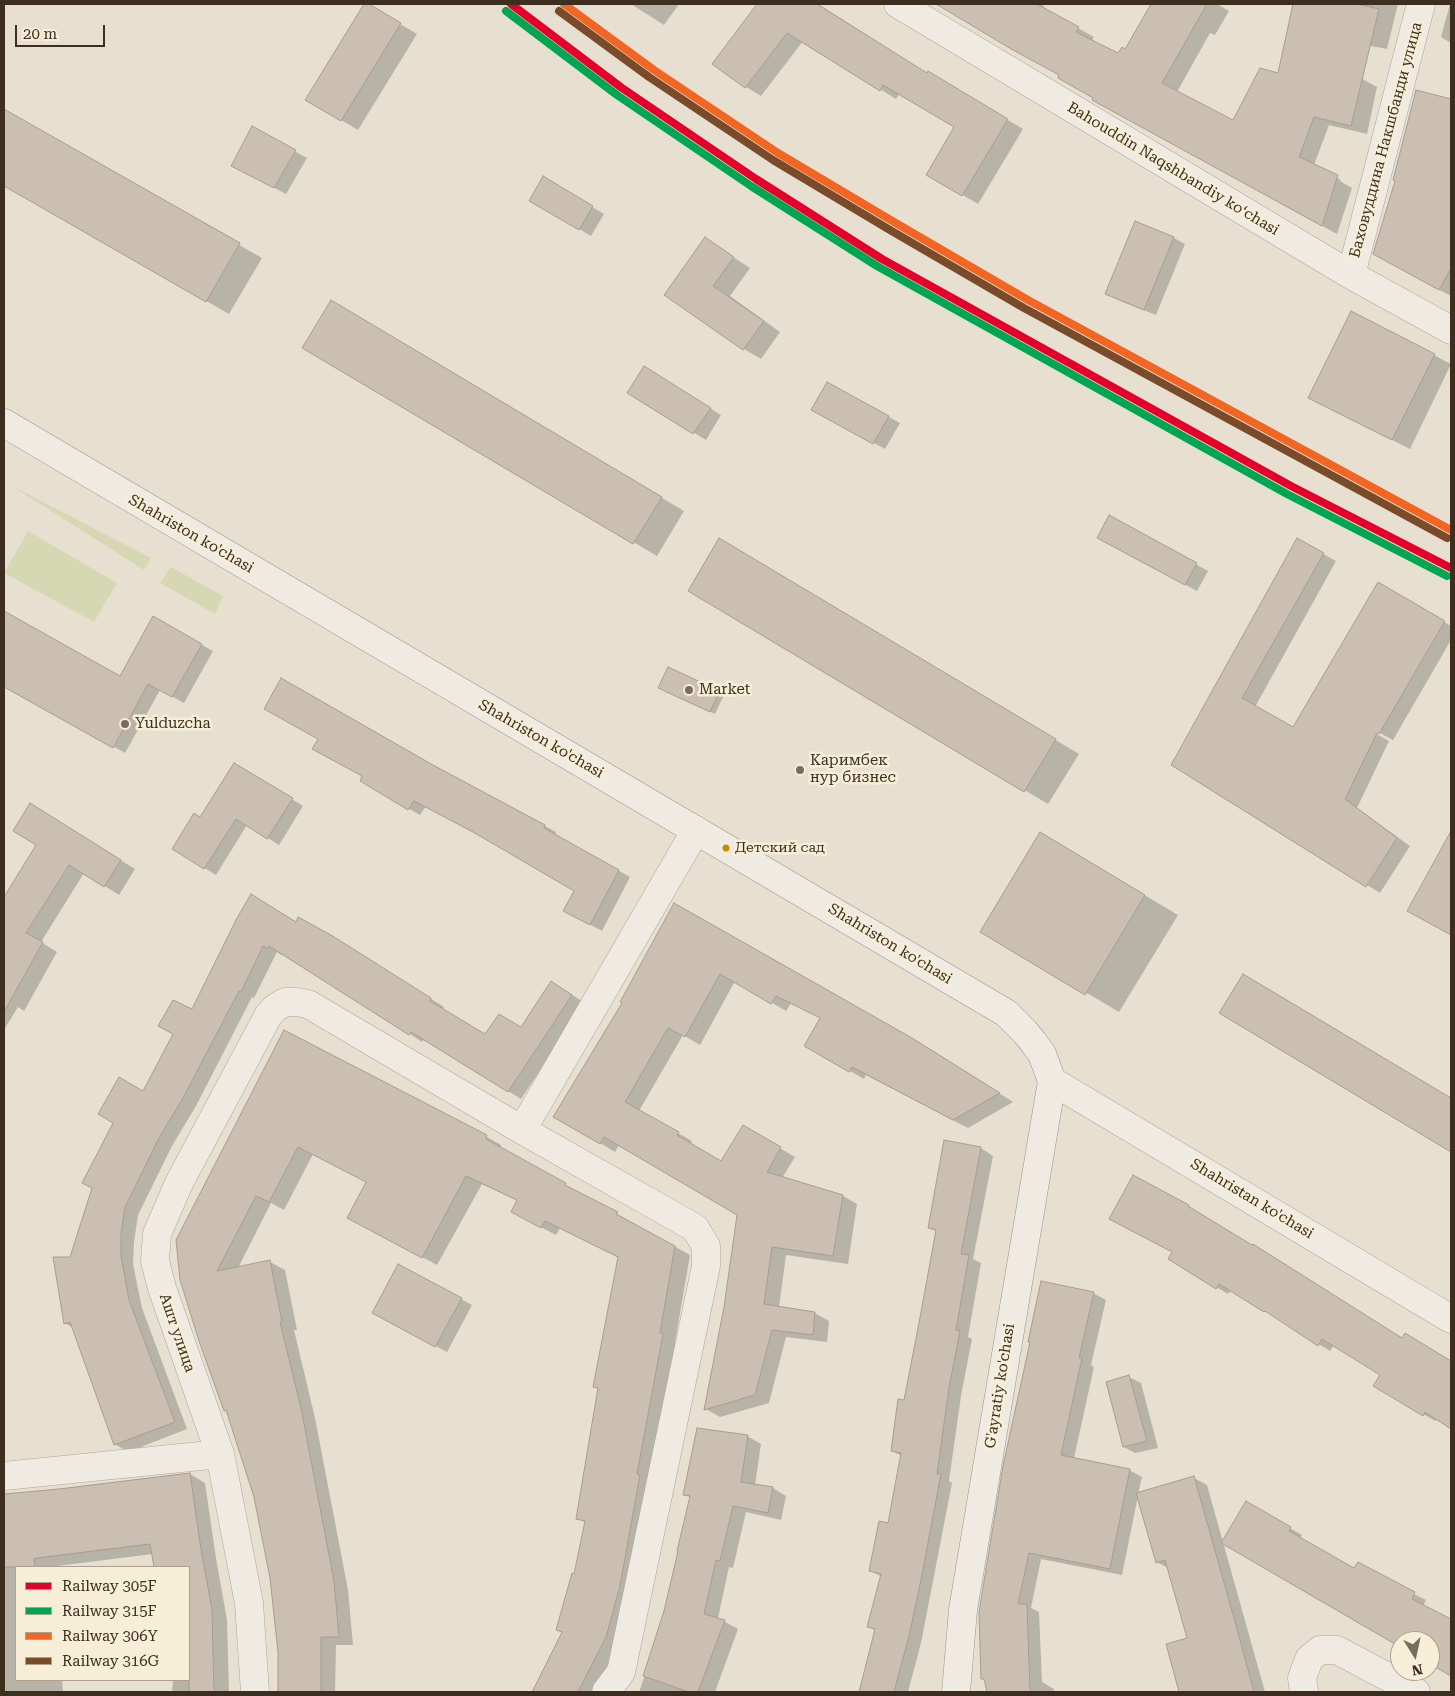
<!DOCTYPE html>
<html>
<head>
<meta charset="utf-8">
<style>
	body { margin:0 }
	#map { position:relative; width:1455px; height:1696px; overflow:hidden; background:#e7e0d1; font-family:"Roboto Serif",serif }
	canvas { display:block }
	.frame { position:absolute; inset:0; border:5px solid #3d2e20; pointer-events:none }
	.legend { position:absolute; left:15px; top:1566px; width:175px; height:115px; box-sizing:border-box; background:#f7eed8; border:1px solid #ada18e; margin:0; padding:6px 9px; list-style:none; font-size:15px; color:#3d2e20 }
	.legend li { display:flex; align-items:center; gap:10px; height:25px }
	.legend b { width:25px; border:1px solid #ada18e }
	.north { position:absolute; left:1390px; top:1631px; width:50px; height:50px; box-sizing:border-box; background:#f7eed8; border:1px solid #ada18e; border-radius:50%; rotate:170deg; font-size:14px; font-weight:700; line-height:20px; text-align:center; color:#3d2e20 }
	.north::after { content:''; display:block; margin:auto; width:18px; height:22px; background:#786c5e; clip-path:polygon(50% 0,100% 100%,50% 72%,0 100%) }
	.scale { position:absolute; left:15px; top:25px; width:90px; height:22px; box-sizing:border-box; border:2px solid #3d2e20; border-top:0; padding-left:6px; font-size:15px; line-height:18px; white-space:nowrap; color:#3d2e20; -webkit-text-stroke:4px #f7eed8; paint-order:stroke }
</style>
</head>
<body>
<div id="map">
<canvas width="1455" height="1696"></canvas>
<div class="frame"></div>
<ul class="legend">
<li><b style="height:6px;background:#e4002b"></b>Railway 305F</li>
<li><b style="height:6px;background:#00a651"></b>Railway 315F</li>
<li><b style="height:6px;background:#f26522"></b>Railway 306Y</li>
<li><b style="height:6px;background:#7a4b2a"></b>Railway 316G</li>
</ul>
<div class="north">N</div>
<div class="scale">20 m</div>
</div>
<script>
const ctx = document.querySelector('canvas').getContext('2d');
ctx.lineJoin = 'round';
function fill(path, color) { ctx.fillStyle = color; ctx.fill(path, 'evenodd'); }
const toPath = rows => new Path2D(rows.map(r => 'M' + r).join(''));
function strokePath(path, color, width, dash) { ctx.strokeStyle = color; ctx.lineWidth = width; ctx.lineCap = dash ? 'butt' : 'round'; ctx.setLineDash(dash || []); ctx.stroke(path); }
function write(font, color, halo, rows, align = 'center') {
  ctx.font = font + ' "Roboto Serif",serif'; ctx.lineWidth = 5; ctx.setLineDash([]); ctx.textBaseline = 'middle'; ctx.strokeStyle = halo; ctx.fillStyle = color; for (const [text, x, y, turn = 0] of rows) {
    ctx.save(); ctx.translate(x, y); ctx.rotate((+turn || 0) * Math.PI / 180); ctx.textAlign = isNaN(turn) ? turn : align; if (halo) ctx.strokeText(text, 0, 0); ctx.fillText(text, 0, 0); ctx.restore();
  }
}
const green = toPath([
	[12,486,151,558,144,570],
	[28,531,117,583,94,622,4,573],
	[171,567,223,596,215,614,160,583]
]);
const shadow = toPath([
	[366,4,417,34,358,130,307,100],
	[631,4,679,4,664,25],
	[759,4,818,4,928,74,929,73,1023,129,978,204,927,174,956,126,900,93,896,99,803,41,761,96,746,87,714,64],
	[938,4,1045,4,1042,8,1094,37,1091,41,1119,55,1125,51,1152,4,1217,4,1229,11,1215,35,1210,33,1177,92,1234,121,1278,75,1294,4,1398,4,1387,49,1334,39,1361,78,1377,87,1367,134,1329,125,1314,165,1341,180,1340,181,1352,188,1337,234,1149,131,1060,75],
	[1450,4,1451,4,1451,43,1441,37],
	[1417,92,1451,101,1451,199,1446,196],
	[4,111,262,258,229,314,4,185],
	[252,128,307,158,286,194,244,172],
	[543,178,604,214,591,236,530,200],
	[1389,206,1451,239,1451,296,1391,264],
	[1136,222,1174,238,1185,244,1156,315,1118,300,1107,293],
	[705,239,750,268,730,296,780,332,761,359,744,349,666,295],
	[1352,313,1451,364,1410,449,1327,407],
	[354,315,684,511,657,556,304,347],
	[656,374,721,415,706,440,629,393],
	[827,383,900,423,885,449,824,416],
	[1110,517,1208,571,1197,591,1110,544],
	[1298,540,1336,561,1255,707,1294,728,1378,583,1451,626,1451,640,1393,740,1374,730,1373,732,1389,741,1357,808,1410,846,1380,893,1173,765],
	[743,553,1079,754,1048,804,690,591],
	[4,613,120,678,154,618,213,651,184,703,160,690,125,753,4,685],
	[665,691,719,692,724,695,715,714],
	[433,766,545,826,556,832,555,835,630,877,602,931,576,917,576,890,426,806,420,815,361,781],
	[246,771,303,806,279,845,247,825,216,875,174,849],
	[46,814,135,869,119,895,84,873,41,942,57,952,24,1011,18,1007,4,1030,4,900,38,845],
	[1446,844,1451,846,1451,934,1424,920],
	[1074,853,1178,915,1119,1012,982,931],
	[674,905,927,1048,1013,1102,968,1128,866,1075,864,1079,806,1046,821,1018,791,1003,786,1011,735,981,700,1045,683,1035,639,1111,692,1141,690,1144,722,1163,744,1127,795,1157,782,1178,843,1196,857,1204,848,1264,786,1255,779,1307,815,1313,829,1321,827,1342,786,1337,769,1403,720,1417,706,1409,725,1307,738,1214,619,1145,615,1152,555,1116,624,1003],
	[238,918,296,923,345,944,444,1007,442,1009,486,1035,522,1028,552,982,585,1003,521,1099,424,1038,422,1042,410,1034,282,953,281,955,277,952,254,998,252,997,196,1106,172,1146,138,1215,134,1242,133,1264,142,1308,187,1429,128,1452,115,1444,73,1328,65,1323,71,1259,144,1092,193,1010],
	[1265,988,1451,1099,1451,1151,1221,1013],
	[284,1032,487,1137,501,1145,500,1148,690,1255,675,1342,678,1344,621,1645,597,1692,534,1692,563,1633,558,1630,575,1576,586,1523,577,1518,599,1389,594,1386,619,1258,560,1228,556,1235,527,1220,518,1201,482,1184,437,1265,364,1226,368,1182,313,1154,284,1210,271,1203,238,1268,270,1262,285,1270,297,1330,294,1330,315,1418,348,1590,353,1645,336,1645,335,1692,279,1692,279,1652,272,1578,256,1497,228,1412,225,1410,181,1280],
	[981,1148,993,1156,973,1259,981,1263,968,1337,972,1339,961,1396,949,1481,952,1483,921,1643,908,1692,860,1692,876,1631,869,1627,882,1577,871,1571,889,1525,902,1456,892,1451,905,1401,937,1232,929,1227],
	[1188,1206,1403,1339,1406,1335,1451,1362,1451,1428,1437,1418,1435,1421,1375,1386,1382,1375,1334,1345,1330,1351,1231,1290,1228,1294,1169,1259,1173,1252],
	[1093,1293,1106,1300,1091,1365,1094,1367,1074,1458,1129,1470,1142,1477,1138,1494,1194,1478,1207,1485,1223,1542,1246,1503,1302,1535,1300,1538,1354,1570,1414,1594,1426,1600,1423,1606,1451,1620,1451,1675,1430,1663,1430,1641,1400,1641,1400,1645,1223,1542,1265,1692,1181,1692,1167,1644,1189,1639,1168,1568,1157,1562,1138,1496,1122,1575,1041,1559,1031,1608,1039,1612,1042,1682,1054,1689,1054,1692,988,1692,986,1680,982,1678],
	[461,1299,472,1305,447,1352,385,1319],
	[1129,1377,1141,1383,1158,1448,1135,1453,1124,1447],
	[747,1436,761,1444,755,1485,773,1488,786,1496,781,1520,746,1512,733,1568,729,1567,718,1618,738,1629,715,1692,639,1692,655,1647,665,1612,691,1498,685,1494],
	[190,1474,205,1483,216,1558,227,1620,229,1692,172,1692,173,1680,189,1680,189,1567,155,1567,153,1554,49,1567,16,1567,16,1680,62,1680,63,1692,4,1692,4,1495,59,1490]
]);
const building = toPath([
	[364,4,369,4,401,23,341,121,305,100,364,4],
	[757,4,817,4,927,73,928,71,1008,119,962,196,926,175,954,127,883,85,880,91,787,33,745,88,712,64,757,4],
	[936,4,1037,4,1079,27,1076,32,1118,53,1122,47,1125,49,1151,4,1207,4,1162,83,1233,120,1260,68,1278,73,1293,4,1357,4,1379,9,1351,126,1314,117,1299,157,1338,175,1322,226,1092,100,1093,98,1058,78,1059,75,1011,49,936,4],
	[1416,90,1451,99,1451,268,1439,290,1373,254,1395,181,1393,180,1416,90],
	[4,109,240,243,206,302,4,186,4,109],
	[252,126,296,150,274,188,231,166,252,126],
	[543,176,593,206,579,230,529,201,543,176],
	[1135,221,1174,237,1144,310,1105,294,1135,221],
	[705,237,734,257,713,286,764,321,743,350,664,295,705,237],
	[331,300,662,497,633,544,302,348,331,300],
	[1351,311,1435,354,1392,440,1308,398,1351,311],
	[644,366,711,408,693,434,627,393,644,366],
	[827,382,889,416,873,444,811,410,827,382],
	[1109,515,1197,563,1185,585,1097,538,1109,515],
	[719,538,1056,739,1024,792,688,591,719,538],
	[1297,538,1324,553,1242,698,1293,727,1378,582,1445,621,1379,734,1377,733,1345,799,1397,838,1366,887,1171,765,1297,538],
	[4,611,120,676,153,616,202,644,172,697,148,684,113,748,4,687,4,611],
	[668,667,720,691,710,712,658,688,668,667],
	[281,678,433,765,545,825,544,828,619,870,590,925,563,911,574,891,473,832,414,801,408,810,360,781,362,776,312,749,318,739,264,709,281,678],
	[234,763,293,798,267,839,236,819,204,869,172,849,194,813,200,817,234,763],
	[30,803,121,860,104,887,69,865,26,933,43,942,4,1012,4,897,36,845,13,831,30,803],
	[1451,831,1451,935,1407,911,1451,831],
	[1040,832,1145,895,1085,995,980,932,1040,832],
	[251,894,296,922,298,917,331,935,431,998,430,1001,485,1034,499,1014,521,1027,551,981,572,995,508,1092,411,1032,409,1035,269,946,268,949,263,946,241,992,239,991,183,1098,159,1138,125,1207,121,1234,121,1256,129,1300,175,1422,114,1445,70,1322,64,1324,53,1257,70,1257,92,1188,82,1183,113,1123,98,1114,119,1077,143,1091,173,1034,158,1026,173,1000,192,1009,237,918,251,894],
	[674,903,912,1038,1000,1093,953,1120,852,1067,849,1072,804,1046,820,1018,776,996,771,1004,720,974,685,1037,668,1028,625,1102,679,1132,677,1135,721,1161,743,1125,781,1147,767,1172,843,1195,833,1256,772,1247,764,1304,815,1312,813,1335,772,1330,755,1395,704,1410,724,1307,737,1215,604,1137,600,1144,553,1117,622,1003,620,1002,674,903],
	[1243,974,1451,1098,1451,1152,1219,1013,1243,974],
	[284,1030,487,1135,486,1139,566,1183,565,1185,618,1212,616,1214,675,1246,660,1333,663,1334,637,1474,640,1475,620,1586,606,1637,578,1692,532,1692,562,1632,556,1630,572,1573,574,1574,585,1521,576,1519,598,1388,593,1387,618,1257,545,1221,541,1228,511,1212,517,1200,466,1176,422,1258,347,1218,366,1182,298,1147,269,1202,256,1196,217,1271,270,1260,282,1322,280,1322,301,1408,334,1581,339,1637,321,1637,321,1692,278,1692,278,1652,270,1578,254,1497,226,1410,224,1411,199,1341,180,1280,176,1240,284,1030],
	[944,1140,981,1147,961,1254,969,1255,956,1330,960,1331,949,1388,937,1474,941,1474,921,1580,909,1636,894,1692,859,1692,875,1629,867,1627,881,1574,869,1571,879,1521,888,1523,901,1453,891,1451,898,1399,904,1400,919,1323,936,1230,928,1228,944,1140],
	[1133,1175,1189,1205,1188,1206,1252,1245,1253,1244,1402,1338,1405,1333,1451,1361,1451,1429,1425,1412,1423,1416,1373,1386,1380,1375,1322,1339,1318,1346,1265,1311,1264,1312,1219,1284,1216,1289,1168,1259,1172,1252,1109,1219,1133,1175],
	[398,1264,462,1298,435,1347,372,1313,398,1264],
	[1041,1281,1094,1292,1079,1358,1082,1358,1061,1455,1130,1469,1110,1569,1029,1553,1018,1604,1027,1604,1030,1692,987,1692,984,1679,981,1679,979,1612,1003,1466,1030,1342,1028,1342,1041,1281],
	[1129,1375,1147,1441,1123,1447,1106,1382,1129,1375],
	[697,1428,748,1435,741,1482,773,1487,768,1513,733,1506,720,1561,716,1560,704,1614,725,1620,698,1692,689,1692,643,1676,664,1611,678,1551,677,1551,690,1496,683,1495,697,1428],
	[190,1473,201,1549,212,1610,214,1692,189,1692,189,1567,154,1567,150,1544,37,1558,34,1559,35,1567,4,1567,4,1494,59,1489,190,1473],
	[1194,1476,1236,1625,1254,1692,1179,1692,1166,1644,1187,1638,1165,1560,1156,1563,1136,1493,1194,1476],
	[1246,1501,1291,1527,1289,1531,1354,1568,1358,1562,1415,1592,1412,1599,1451,1619,1451,1676,1430,1664,1430,1641,1400,1641,1400,1647,1221,1543,1246,1501]
]);
const minor = toPath([
	[898,4,1351,275,1451,330],
	[1351,275,1421,4],
	[1052,1081,1451,1319],
	[522,1130,696,830],
	[4,1476,220,1454],
	[255,1692,249,1603,220,1454,162,1288,155,1261,157,1234,179,1183,268,1016,275,1008,285,1002,297,1002,308,1004,522,1130,695,1228,706,1246,706,1266,621,1672,606,1692],
	[1304,1692,1302,1678,1309,1659,1320,1650,1337,1650,1416,1692]
]);
const secondary = toPath([
	[4,423,1006,1013,1025,1032,1034,1043,1042,1054,1052,1081,963,1610,956,1692]
]);
const rail1 = toPath([
	[511,4,622,88,756,179,882,259,1291,486,1451,568]
]);
const rail2 = toPath([
	[506,11,617,95,751,186,877,266,1287,494,1447,576]
]);
const rail3 = toPath([
	[564,4,654,70,778,153,894,222,1028,300,1451,530]
]);
const rail4 = toPath([
	[559,11,649,77,773,160,890,230,1024,308,1447,538]
]);
const markers = [
	[689,690,5,"#786c5e"],
	[125,724,5,"#786c5e"],
	[800,770,5,"#786c5e"],
	[726,848,4.5,"#c88808"]
];
const busNames = [
	["Детский сад",735,848]
];
const streetNames = [
	["Баховуддина Накшбанди улица",1386,140,-75],
	["Bahouddin Naqshbandiy koʻchasi",1173,169,31],
	["Shahriston ko'chasi",191,534,30],
	["Shahriston ko'chasi",541,739,30],
	["Shahriston ko'chasi",890,944,31],
	["Shahristan ko'chasi",1252,1199,31],
	["Ашт улица",177,1333,71],
	["G'ayratiy ko'chasi",1000,1386,-81]
];
const poiNames = [
	["Market",699,690],
	["Yulduzcha",135,724],
	["Каримбек",810,761],
	["нур бизнес",810,778]
];
fill(green, '#d6d7b3');
fill(shadow, '#0003');
fill(building, '#cbbfb2');
strokePath(building, '#a89c90', 1);
strokePath(minor, '#ada599', 29);
strokePath(secondary, '#9c958a', 29);
strokePath(minor, '#efebe3', 28);
strokePath(secondary, '#efebe3', 28);
strokePath(rail1, '#e4002b', 8);
strokePath(rail2, '#00a651', 8);
strokePath(rail3, '#f26522', 8);
strokePath(rail4, '#7a4b2a', 8);
for (const [x, y, r, color] of markers) { const dot = new Path2D(); dot.arc(x, y, r, 0, 2 * Math.PI); ctx.fillStyle = color; ctx.fill(dot); strokePath(dot, '#f7eed8', 2); }
write('14px', '#3d2e20', '#f7eed8', busNames, 'left');
write('15px', '#3d2e20', '#f7eed8', streetNames);
write('15px', '#3d2e20', '#f7eed8', poiNames, 'left');
</script>
</body>
</html>
